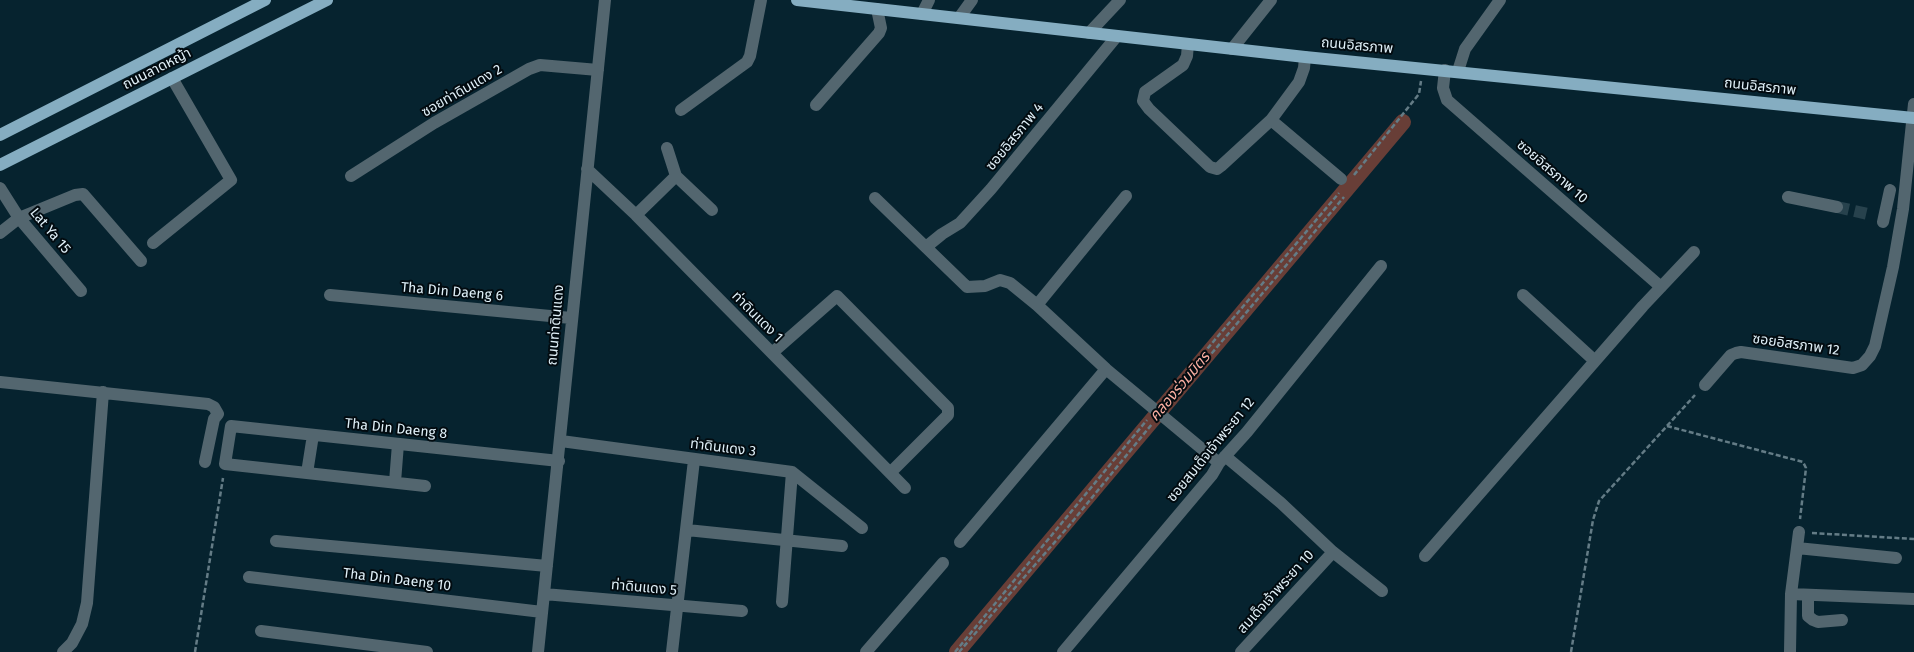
<!DOCTYPE html>
<html>
<head>
<meta charset="utf-8">
<style>
	body { margin:0 }
	canvas { display:block; background:#06232f }
</style>
</head>
<body>
<canvas width="1914" height="652"></canvas>
<script>
const ctx = document.querySelector('canvas').getContext('2d');
ctx.lineJoin = 'round';
const toPath = rows => new Path2D(rows.map(r => 'M' + r).join(''));
function strokePath(path, color, width, dash) { ctx.strokeStyle = color; ctx.lineWidth = width; ctx.lineCap = dash ? 'butt' : 'round'; ctx.setLineDash(dash || []); ctx.stroke(path); }
function write(font, color, halo, rows, align = 'center') {
  ctx.font = font + ' "Fira Sans","Noto Sans Thai",sans-serif'; ctx.lineWidth = 4; ctx.setLineDash([]); ctx.textBaseline = 'middle'; ctx.strokeStyle = halo; ctx.fillStyle = color; for (const [text, x, y, turn = 0] of rows) {
    ctx.save(); ctx.translate(x, y); ctx.rotate((+turn || 0) * Math.PI / 180); ctx.textAlign = isNaN(turn) ? turn : align; if (halo) ctx.strokeText(text, 0, 0); ctx.fillText(text, 0, 0); ctx.restore();
  }
}
const canal = toPath([
	[957,652,1403,122]
]);
const minorTunnel = toPath([
	[1837,207,1872,215]
]);
const path = toPath([
	[1354,175,1419,94,1421,81],
	[1164,400,1339,193],
	[1168,405,1344,197],
	[1667,426,1803,462,1806,468,1800,519],
	[1812,533,1914,539],
	[195,652,223,478],
	[955,652,1147,420],
	[959,652,1068,527,1152,424],
	[1571,652,1593,520,1599,501,1695,395]
]);
const minor = toPath([
	[922,14,929,0],
	[959,18,972,0],
	[1089,33,1120,0],
	[1188,44,1187,56,1183,65,1145,92,1143,101,1149,109,1210,167,1217,169,1221,166,1271,120,1299,82,1304,68,1305,57],
	[1232,49,1271,0],
	[1445,70,1443,88,1447,100,1661,287],
	[1458,71,1465,49,1500,0],
	[816,105,879,33,881,28,877,9],
	[681,110,747,62,750,56,761,0],
	[1271,120,1341,179],
	[587,169,636,215,905,488],
	[351,176,434,123,529,69,540,65,598,70],
	[676,176,712,210],
	[0,188,19,218,81,291],
	[1788,197,1837,207],
	[875,198,967,287,985,286,1000,280,1010,283,1037,305,1106,369,1219,463],
	[636,215,676,176,667,148],
	[1883,222,1890,190],
	[0,233,19,218,75,195,83,194,141,261],
	[153,243,231,180,172,78],
	[926,247,942,234,960,223,991,189,1117,36],
	[330,295,571,318],
	[1523,295,1595,361],
	[1037,305,1126,196],
	[772,353,837,296,948,408,948,415,890,473],
	[0,382,208,404,214,407,218,414,214,419,205,462],
	[1705,385,1731,355,1736,353,1741,352,1853,368,1862,365,1870,356,1875,346,1893,267,1903,209,1914,104],
	[561,441,792,472,862,528],
	[1225,456,1281,503,1333,552,1382,591],
	[307,473,313,435],
	[395,482,398,444],
	[425,486,225,464,231,426,559,461],
	[687,530,842,546],
	[276,541,547,566],
	[960,542,1106,369],
	[1797,548,1896,558],
	[1425,556,1643,306,1694,252],
	[249,577,542,612],
	[544,594,742,611],
	[1791,594,1914,599],
	[1808,595,1808,616,1813,620,1818,622,1842,620],
	[782,602,792,472],
	[261,631,427,652],
	[63,652,72,643,82,624,87,603,103,392],
	[538,652,605,0],
	[672,652,694,460],
	[866,652,943,563],
	[1063,652,1212,475,1219,463,1247,432,1381,266],
	[1241,652,1333,552],
	[1790,652,1791,594,1799,532]
]);
const major = toPath([
	[797,0,1305,57,1914,118],
	[0,135,265,0],
	[0,165,327,0]
]);
const streetNames = [
	["ถนนอิสรภาพ",1357,46,5],
	["ถนนลาดหญ้า",157,69,-27],
	["ถนนอิสรภาพ",1760,87,6],
	["ซอยท่าดินแดง 2",462,91,-30],
	["ซอยอิสรภาพ 4",1015,137,-51],
	["ซอยอิสรภาพ 10",1552,172,41],
	["Lat Ya 15",50,231,50],
	["Tha Din Daeng 6",452,292,5],
	["ท่าดินแดง 1",757,317,45],
	["ถนนท่าดินแดง",556,325,-85],
	["ซอยอิสรภาพ 12",1796,345,8],
	["Tha Din Daeng 8",396,429,6],
	["ท่าดินแดง 3",723,448,7],
	["ซอยสมเด็จเจ้าพระยา 12",1211,450,-51],
	["Tha Din Daeng 10",397,580,7],
	["ท่าดินแดง 5",644,588,5],
	["สมเด็จเจ้าพระยา 10",1276,592,-48]
];
const waterNames = [
	["คลองร่วมมิตร",1180,387,-50]
];
strokePath(canal, '#683e37', 16);
strokePath(minorTunnel, '#27424d', 12, [12, 6]);
strokePath(path, '#647c86', 2.5, [5, 2.5]);
strokePath(minor, '#53666f', 12);
strokePath(major, '#85adc1', 12);
write('14px', '#e0f0f8', '#020b10', streetNames);
write('italic 15px', '#fbafa2', '#020b10', waterNames);
</script>
</body>
</html>
